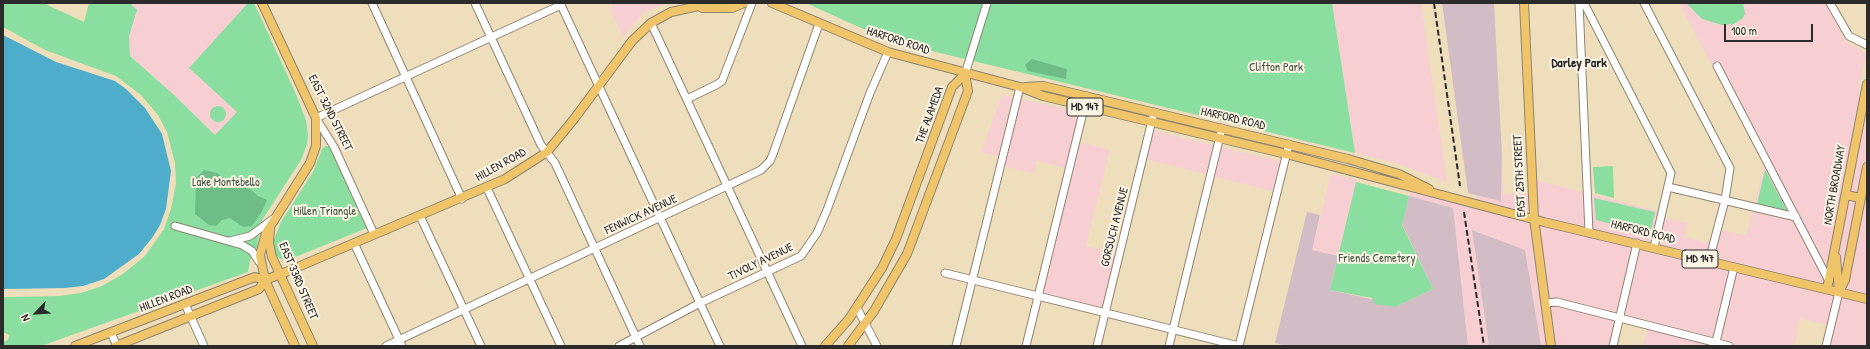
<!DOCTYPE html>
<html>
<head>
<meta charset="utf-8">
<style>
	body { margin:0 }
	#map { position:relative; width:1870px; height:349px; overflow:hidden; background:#efdebc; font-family:"Patrick Hand",sans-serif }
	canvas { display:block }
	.frame { position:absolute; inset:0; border:4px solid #2b2b2b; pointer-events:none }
	.north { position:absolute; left:16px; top:293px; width:40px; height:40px; -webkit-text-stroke:3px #fcf5e5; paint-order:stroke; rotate:245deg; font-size:11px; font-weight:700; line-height:16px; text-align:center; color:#2b2b2b }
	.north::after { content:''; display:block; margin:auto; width:14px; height:18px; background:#2b2b2b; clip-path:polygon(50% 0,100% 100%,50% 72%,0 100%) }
	.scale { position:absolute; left:1724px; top:24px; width:89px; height:18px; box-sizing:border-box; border:2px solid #2b2b2b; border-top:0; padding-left:5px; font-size:12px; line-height:14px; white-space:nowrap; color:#2b2b2b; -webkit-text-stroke:3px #fcf5e5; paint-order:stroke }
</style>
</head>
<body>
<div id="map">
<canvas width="1870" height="349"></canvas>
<div class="frame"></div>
<div class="north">N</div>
<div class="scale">100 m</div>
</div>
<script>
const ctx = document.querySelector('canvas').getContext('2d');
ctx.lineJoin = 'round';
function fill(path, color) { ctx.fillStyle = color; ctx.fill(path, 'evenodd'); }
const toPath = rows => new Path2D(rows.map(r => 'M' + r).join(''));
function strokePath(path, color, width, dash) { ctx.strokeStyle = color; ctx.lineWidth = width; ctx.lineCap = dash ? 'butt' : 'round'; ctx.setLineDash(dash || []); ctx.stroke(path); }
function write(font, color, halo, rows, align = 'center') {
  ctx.font = font + ' "Patrick Hand",sans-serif'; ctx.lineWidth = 4; ctx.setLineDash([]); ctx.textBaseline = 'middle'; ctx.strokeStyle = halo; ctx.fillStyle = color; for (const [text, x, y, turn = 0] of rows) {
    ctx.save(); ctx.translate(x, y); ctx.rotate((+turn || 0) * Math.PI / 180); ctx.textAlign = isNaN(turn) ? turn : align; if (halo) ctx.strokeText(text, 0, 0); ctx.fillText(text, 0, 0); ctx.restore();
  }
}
const built = toPath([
	[130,3,248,3,189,68,238,112,215,135,175,96,130,56,129,36,137,10],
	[613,3,667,3,643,13,623,38,611,11],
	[1332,3,1421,3,1447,182,1399,164,1355,153],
	[1679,3,1825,3,1844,38,1848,43,1863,51,1866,56,1858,93,1867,88,1867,346,1826,346,1830,326,1800,318,1794,346,1734,346,1715,341,1714,346,1682,344,1682,346,1643,346,1648,324,1619,316,1612,346,1541,346,1525,250,1472,230,1489,346,1390,346,1433,289,1402,223,1412,183,1476,202,1477,192,1474,160,1502,168,1503,194,1531,193,1531,179,1661,212,1660,217,1688,223,1685,237,1709,243,1713,228,1744,235,1747,233,1766,159,1763,154,1759,156],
	[1002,95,1084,113,1076,141,1110,150,1086,246,1119,254,1105,312,1038,295,1069,169,1037,161,1034,174,1000,165,1002,157,981,152],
	[1151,130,1283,162,1276,192,1145,159],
	[1331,174,1357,180,1338,256,1312,250]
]);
const industrial = toPath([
	[1442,3,1494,3,1502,155,1501,201,1468,193],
	[1409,196,1453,208,1468,346,1287,346,1275,343,1307,212,1320,215,1312,250,1338,256,1330,290,1399,305,1433,289,1402,224],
	[1472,230,1525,250,1541,346,1489,346]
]);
const green = toPath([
	[3,3,43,3,84,22,89,3,130,3,137,10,129,36,130,56,175,96,215,135,237,112,189,68,248,3,254,3,295,92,306,120,308,135,307,144,301,160,257,228,259,235,257,247,250,260,248,272,41,346,3,346,3,342,8,340,9,335,3,332,3,297,59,296,81,293,102,286,123,274,145,256,164,229,171,209,176,183,175,163,167,132,158,115,141,95,116,76,45,50,3,27],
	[806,3,1332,3,1355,153,911,46,861,28],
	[1686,3,1743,3,1745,14,1743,18,1734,24,1722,25,1702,19],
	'210 114a8 8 0 1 1 16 0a8 8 0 1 1-16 0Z',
	[326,146,330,146,333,149,367,228,288,260,280,259,276,255,273,242,281,222,313,172,322,149],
	[1613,166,1614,198,1595,193,1593,167],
	[1765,170,1786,209,1785,211,1757,204],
	[1356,182,1409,196,1402,225,1433,289,1395,307,1375,304,1372,298,1330,290],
	[1594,198,1655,212,1650,234,1596,220]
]);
const forest = toPath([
	[1032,59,1067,69,1066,79,1028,71,1025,65],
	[204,170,217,173,229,182,250,189,258,196,267,200,261,213,252,226,243,227,230,218,222,220,216,226,209,225,195,214,196,178]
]);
const water = toPath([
	[3,35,56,62,115,81,126,89,145,108,162,134,171,171,166,209,160,225,152,238,139,254,104,279,83,286,65,288,3,289]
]);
const minor = toPath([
	[372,3,462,199],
	[475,3,541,145,555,163,640,346],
	[1579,3,1589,232],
	[1584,3,1671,173,1654,247],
	[1644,3,1730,168,1725,200,1709,261],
	[1830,3,1849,36,1867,45],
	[651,23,802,346],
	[1717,66,1829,281],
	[965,74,987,3],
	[687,99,716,85,722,81,752,3],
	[1668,187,1796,217],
	[487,188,561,346],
	[420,216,481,346],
	[175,226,242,245,252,251,260,263],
	[374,234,334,147,316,118,561,5,720,346],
	[230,241,250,236,273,219],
	[354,243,402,346],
	[945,273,1239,346],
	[1545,303,1557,302,1729,346],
	[185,304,204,346],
	[857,308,877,346],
	[111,333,117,346],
	[386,346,761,170,770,161,773,154,819,24],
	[619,346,700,303,801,256,817,233,827,210,870,93,888,52],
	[956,346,1020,87],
	[1026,346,1087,96],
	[1097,346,1154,112],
	[1169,346,1222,128],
	[1239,346,1289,144],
	[1613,346,1637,243],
	[1715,346,1734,267],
	[1826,346,1839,292]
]);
const major = toPath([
	[262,3,316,118,316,146,310,163,266,233,260,255,265,280,295,346],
	[772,3,888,52,1020,87,1043,96,1286,154,1544,222,1867,299],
	[1524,3,1534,218,1551,346],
	[702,8,732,8,744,3],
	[1025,87,1043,86,1348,159,1399,174,1429,189],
	[1846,195,1861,198],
	[270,229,269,243,272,257,313,346],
	[1836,257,1839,292],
	[1827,289,1867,84],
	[1839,292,1845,280,1867,167],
	[75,346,255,277,265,280,286,272,505,179,547,152,574,119,632,41,651,23,671,12,712,3],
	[116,346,259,289,265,280],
	[825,346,849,319,882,268,896,239,952,87,965,74],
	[848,346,874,311,907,254,968,91,965,74]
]);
const rail = toPath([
	[1434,3,1460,186],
	[1464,212,1484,346]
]);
const shields = [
	[1085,107,36],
	[1700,259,36]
];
const shieldNames = [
	["MD 147",1085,107],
	["MD 147",1700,259]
];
const streetNames = [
	["HARFORD ROAD",898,41,18],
	["EAST 32ND STREET",330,113,63],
	["THE ALAMEDA",930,115,-70],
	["HARFORD ROAD",1233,119,13],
	["HILLEN ROAD",501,165,-29],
	["EAST 25TH STREET",1520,176,-93],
	["NORTH BROADWAY",1835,185,-80],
	["FENWICK AVENUE",641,215,-25],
	["GORSUCH AVENUE",1115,227,-76],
	["HARFORD ROAD",1643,232,14],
	["TIVOLY AVENUE",761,262,-26],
	["EAST 33RD STREET",298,281,67],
	["HILLEN ROAD",166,299,-21]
];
const parkNames = [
	["Clifton Park",1276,68],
	["Lake Montebello",226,183],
	["Hillen Triangle",325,212],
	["Friends Cemetery",1377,259]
];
const neighbourhoodNames = [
	["Darley Park",1579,64]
];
fill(built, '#f7cfd3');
fill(industrial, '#d2bdc7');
fill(green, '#8adea0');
fill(forest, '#6fbd86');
fill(water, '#4dadcb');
strokePath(minor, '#8d8474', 9);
strokePath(major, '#8d8474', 10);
strokePath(minor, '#fff', 7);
strokePath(major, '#f0c469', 8);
strokePath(rail, '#2b2b2b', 2, [6, 3]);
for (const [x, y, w] of shields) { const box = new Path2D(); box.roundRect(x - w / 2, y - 9, w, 18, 3); ctx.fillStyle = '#fcf5e5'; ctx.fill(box); strokePath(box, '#2b2b2b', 1); }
write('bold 11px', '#2b2b2b', null, shieldNames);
write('12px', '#2b2b2b', '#fcf5e5', streetNames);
write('12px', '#435848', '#fcf5e5', parkNames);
write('bold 13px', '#2b2b2b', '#fcf5e5', neighbourhoodNames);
</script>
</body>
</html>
